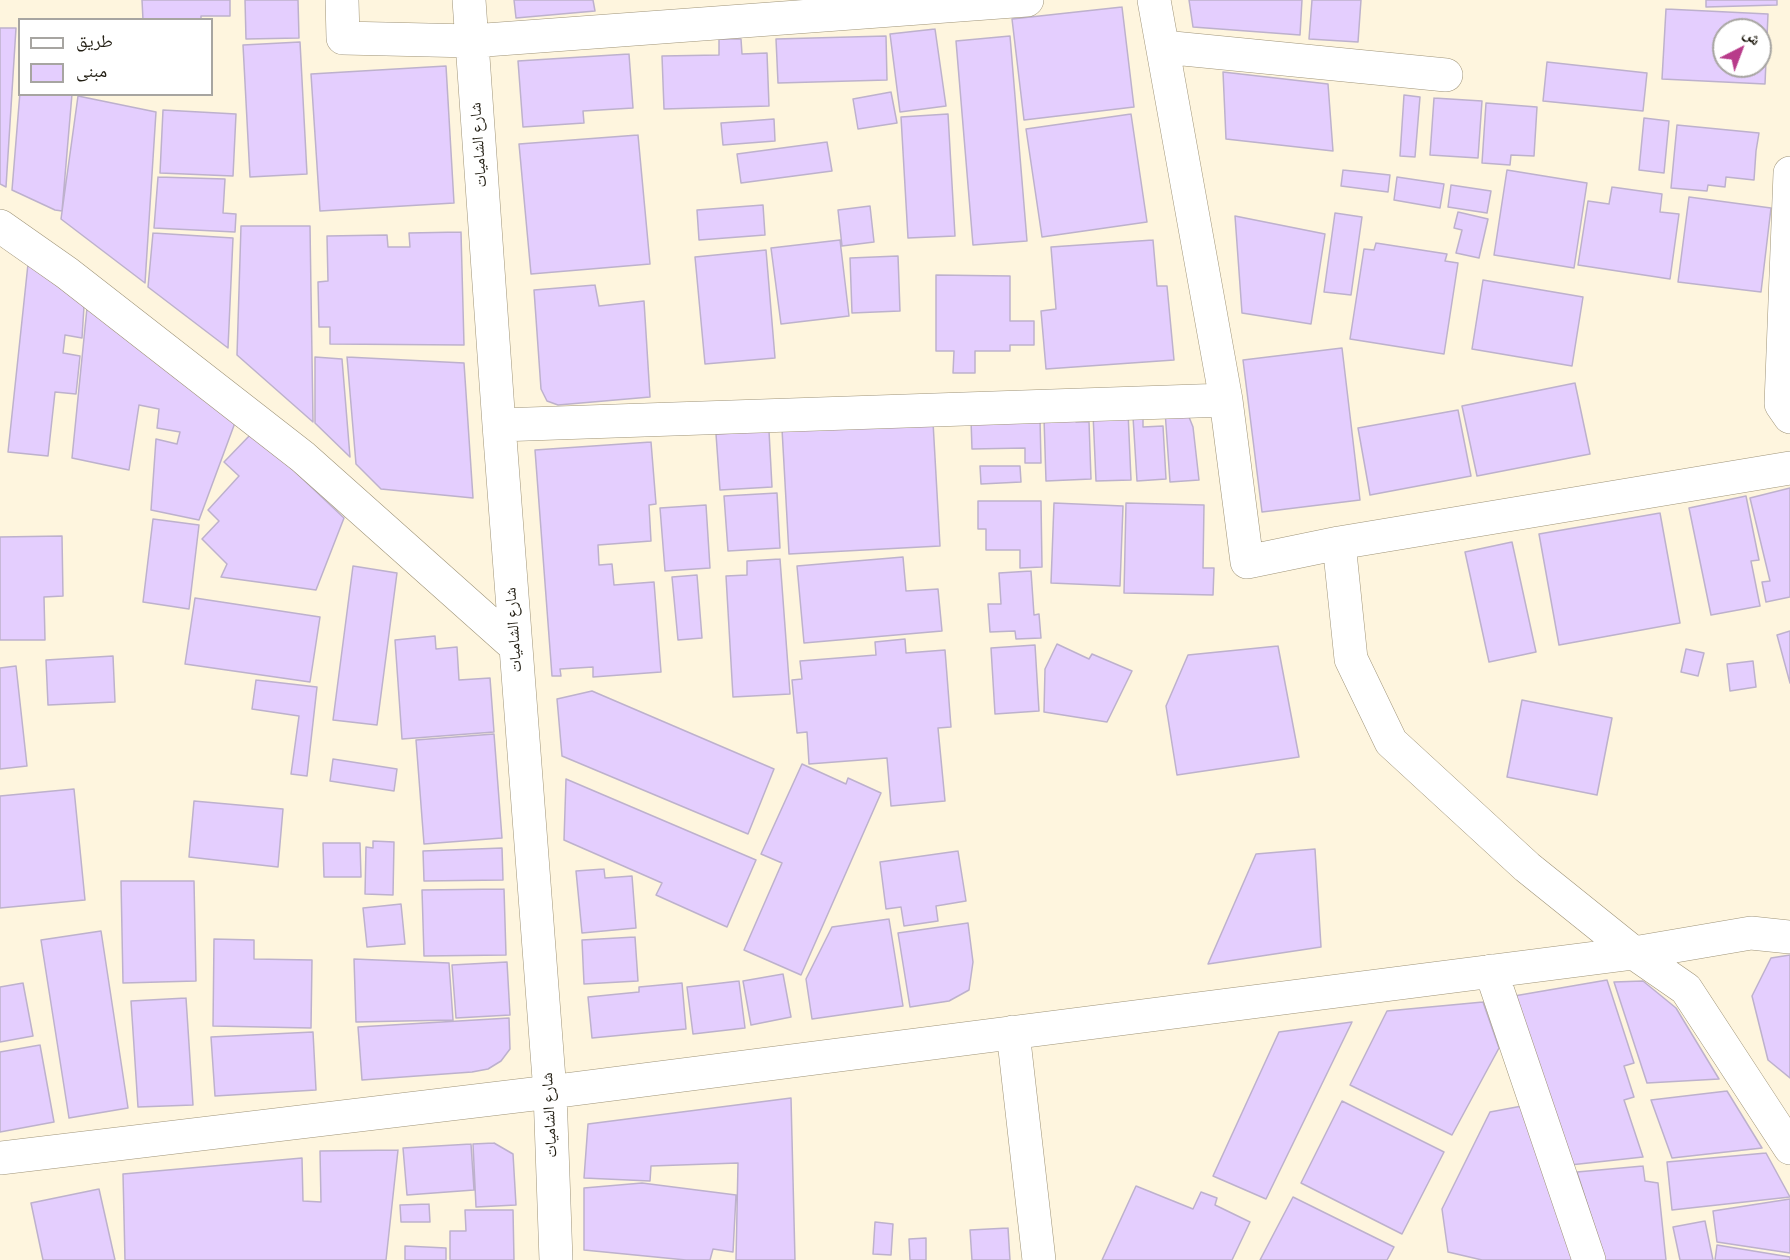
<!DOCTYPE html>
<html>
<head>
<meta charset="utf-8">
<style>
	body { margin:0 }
	#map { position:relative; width:1790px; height:1260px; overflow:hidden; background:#fef5de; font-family:"Archivo Narrow","Noto Naskh Arabic",sans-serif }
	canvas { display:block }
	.legend { position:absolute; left:18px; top:18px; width:195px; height:78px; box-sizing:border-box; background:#fff; border:2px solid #a7a5a1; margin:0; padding:8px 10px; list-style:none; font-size:18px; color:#221e13 }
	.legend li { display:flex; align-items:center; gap:12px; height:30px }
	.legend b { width:30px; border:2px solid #a7a5a1 }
	.north { position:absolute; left:1712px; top:18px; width:60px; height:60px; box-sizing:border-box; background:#fff; border:2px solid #a7a5a1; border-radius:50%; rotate:42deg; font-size:16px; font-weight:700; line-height:24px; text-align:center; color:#221e13 }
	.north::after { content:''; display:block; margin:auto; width:21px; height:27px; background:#b83b8a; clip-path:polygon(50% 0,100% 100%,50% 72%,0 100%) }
</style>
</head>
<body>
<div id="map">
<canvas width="1790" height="1260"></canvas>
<ul class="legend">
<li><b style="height:8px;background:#fff"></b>طريق</li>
<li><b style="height:16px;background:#e4cefe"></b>مبنى</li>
</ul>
<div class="north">ش</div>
</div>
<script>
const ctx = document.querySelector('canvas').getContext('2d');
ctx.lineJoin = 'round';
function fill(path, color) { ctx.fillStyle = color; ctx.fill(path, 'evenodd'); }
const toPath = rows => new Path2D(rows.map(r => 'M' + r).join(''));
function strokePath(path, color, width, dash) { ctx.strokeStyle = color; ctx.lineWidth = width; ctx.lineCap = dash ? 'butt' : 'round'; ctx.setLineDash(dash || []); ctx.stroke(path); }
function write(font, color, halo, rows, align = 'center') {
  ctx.font = font + ' "Archivo Narrow","Noto Naskh Arabic",sans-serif'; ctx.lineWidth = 5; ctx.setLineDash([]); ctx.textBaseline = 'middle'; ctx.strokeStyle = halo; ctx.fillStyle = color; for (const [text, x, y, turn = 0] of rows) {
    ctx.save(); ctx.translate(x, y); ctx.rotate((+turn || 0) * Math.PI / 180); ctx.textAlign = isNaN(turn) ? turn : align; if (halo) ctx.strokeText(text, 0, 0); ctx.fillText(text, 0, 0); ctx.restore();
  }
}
const building = toPath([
	[142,0,230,0,230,16,201,16,201,20,143,20,142,0],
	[245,0,298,0,299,38,246,39,245,0],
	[514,0,593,0,595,11,516,18,514,0],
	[1189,0,1302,0,1300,35,1193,27,1189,0],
	[1312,0,1361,0,1358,42,1309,39,1312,0],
	[1706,0,1777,0,1777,5,1706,7,1706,0],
	[1122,7,1134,107,1024,120,1012,19,1122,7],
	[1666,9,1768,14,1765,84,1662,79,1666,9],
	[1724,30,1760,30,1760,66,1724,66,1724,30],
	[0,28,16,28,6,187,0,184,0,28],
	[935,29,946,106,900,112,890,34,935,29],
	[886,36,887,80,778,83,776,39,886,36],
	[1010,36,1027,241,973,245,956,41,1010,36],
	[719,39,741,39,742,54,767,53,769,106,664,109,662,56,719,55,719,39],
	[300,42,307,174,250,177,243,45,300,42],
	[629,54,633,108,583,111,584,123,523,127,518,61,629,54],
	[1547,62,1647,73,1643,111,1543,101,1547,62],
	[446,66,454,203,320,211,311,74,446,66],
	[1223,72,1328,84,1333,151,1226,139,1223,72],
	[20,92,20,94,72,94,62,211,55,210,12,190,20,92],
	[891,92,897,123,858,129,853,99,891,92],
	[1404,95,1420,97,1415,157,1400,156,1404,95],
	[78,96,156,112,145,283,61,219,78,96],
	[1434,98,1482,101,1478,158,1430,155,1434,98],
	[1486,103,1537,107,1534,156,1511,155,1510,165,1482,163,1486,103],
	[163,110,236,114,233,176,160,173,163,110],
	[948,114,955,236,908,238,901,117,948,114],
	[1131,114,1147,222,1042,237,1026,129,1131,114],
	[1644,118,1669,121,1664,173,1639,170,1644,118],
	[774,119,775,141,723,145,721,123,774,119],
	[1677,125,1759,133,1756,151,1754,180,1726,177,1725,187,1708,185,1707,191,1671,188,1677,125],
	[638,135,650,264,531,274,519,144,638,135],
	[827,142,832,171,741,183,737,154,827,142],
	[1343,170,1390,175,1388,192,1341,186,1343,170],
	[1507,170,1587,183,1574,268,1494,255,1507,170],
	[158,177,225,179,223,213,236,214,235,232,154,228,158,177],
	[1397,177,1444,184,1440,208,1394,200,1397,177],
	[1451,185,1491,191,1487,213,1448,207,1451,185],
	[1612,187,1662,194,1660,212,1679,214,1670,279,1578,265,1588,201,1609,204,1612,187],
	[1689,197,1771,208,1761,292,1678,282,1689,197],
	[763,205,765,235,699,240,697,210,763,205],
	[870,206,874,242,842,246,838,210,870,206],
	[1458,212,1488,219,1479,258,1456,253,1462,230,1454,228,1458,212],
	[1335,213,1362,217,1351,295,1324,292,1335,213],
	[1235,216,1325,234,1311,324,1242,313,1235,216],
	[241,226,310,226,313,422,237,355,241,226],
	[461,232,464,345,330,344,330,327,319,327,318,282,328,281,327,236,387,235,388,247,410,247,409,233,461,232],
	[153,233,233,238,228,348,148,287,153,233],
	[840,240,849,316,781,324,771,248,840,240],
	[1153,240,1157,286,1167,286,1174,360,1046,369,1041,311,1056,309,1051,247,1153,240],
	[1376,243,1447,254,1445,261,1458,263,1444,354,1350,339,1364,249,1374,250,1376,243],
	[766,250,775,358,705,364,695,257,766,250],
	[898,256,900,311,852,313,850,258,898,256],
	[28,264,84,306,82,338,65,335,63,353,80,356,76,394,55,392,48,456,8,452,28,264],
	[936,275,1010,276,1010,321,1034,321,1034,345,1010,345,1010,351,975,351,975,373,953,373,954,351,936,351,936,275],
	[1483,280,1583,297,1572,366,1472,349,1483,280],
	[595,285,599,306,644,301,650,397,558,405,547,401,541,389,534,290,595,285],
	[87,308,236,420,199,520,151,510,156,439,177,444,180,432,157,428,159,409,139,405,129,470,72,458,87,308],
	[1342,348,1360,500,1262,512,1243,360,1342,348],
	[315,357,342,359,350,457,315,423,315,357],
	[347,357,464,363,473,498,381,489,356,464,347,357],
	[1575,383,1590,454,1477,476,1462,406,1575,383],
	[1458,410,1471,476,1370,495,1358,428,1458,410],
	[1165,411,1189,417,1193,427,1199,480,1170,482,1165,411],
	[1128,412,1131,480,1096,481,1093,414,1128,412],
	[1076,417,1076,422,1089,422,1091,479,1046,481,1044,418,1076,417],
	[1133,417,1143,417,1143,427,1163,426,1166,479,1137,481,1133,417],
	[1040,419,1041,463,1025,463,1025,448,972,449,971,420,1040,419],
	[933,422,940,546,789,554,782,429,933,422],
	[769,431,772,487,720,490,716,434,769,431],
	[253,432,344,518,316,590,221,577,227,564,202,539,219,521,208,510,239,476,224,462,253,432],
	[651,442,656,504,649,505,651,541,598,545,599,565,612,564,614,585,654,582,661,672,593,677,593,667,560,669,561,676,552,676,535,450,651,442],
	[980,466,1020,466,1021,482,981,484,980,466],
	[1790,488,1790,597,1766,602,1762,582,1770,581,1750,498,1790,488],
	[777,493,780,548,728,551,724,496,777,493],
	[1746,496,1759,560,1751,561,1760,606,1711,615,1689,508,1746,496],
	[978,501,1041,501,1042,567,1020,568,1020,550,986,550,986,529,978,529,978,501],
	[1054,503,1123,506,1120,586,1051,583,1054,503],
	[1126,503,1204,505,1203,568,1214,568,1213,595,1124,593,1126,503],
	[706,505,710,568,665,571,660,508,706,505],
	[1660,513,1680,623,1559,645,1539,534,1660,513],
	[153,519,199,525,189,609,143,602,153,519],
	[62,536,63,596,44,597,45,640,0,640,0,537,62,536],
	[1512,542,1536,652,1489,662,1465,552,1512,542],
	[903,557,906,591,938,589,942,631,804,643,797,566,903,557],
	[780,559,790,694,733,697,726,576,747,575,747,561,780,559],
	[353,566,397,573,377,725,333,720,353,566],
	[1031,571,1034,615,1039,614,1041,638,1016,639,1015,631,990,632,988,604,1001,604,999,573,1031,571],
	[697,575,702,638,678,640,672,577,697,575],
	[195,598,320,617,310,682,185,664,195,598],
	[1790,631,1790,683,1777,635,1790,631],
	[435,636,436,649,457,647,459,680,490,678,494,732,402,739,395,640,435,636],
	[905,639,906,653,945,650,951,727,938,728,945,801,891,806,887,758,809,764,807,732,797,733,792,680,802,679,800,661,876,655,875,642,905,639],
	[1057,644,1089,659,1092,654,1132,671,1107,722,1044,712,1045,669,1057,644],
	[1035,645,1039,711,995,714,991,648,1035,645],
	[1278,646,1299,757,1177,775,1166,706,1188,655,1278,646],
	[1686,649,1704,653,1698,676,1681,672,1686,649],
	[113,656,115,702,48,705,46,660,113,656],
	[1753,661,1756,687,1730,691,1727,664,1753,661],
	[16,666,27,766,0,769,0,668,16,666],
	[256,680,317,687,307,776,291,774,299,716,252,709,256,680],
	[592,691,774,769,748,834,562,756,557,699,592,691],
	[1522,700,1612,718,1597,795,1507,777,1522,700],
	[494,734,502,838,424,844,416,740,494,734],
	[333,759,397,769,394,791,330,781,333,759],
	[802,764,846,784,848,778,881,793,801,975,744,950,782,863,761,854,802,764],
	[566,779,756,860,727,927,656,895,662,883,564,840,566,779],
	[74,789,85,900,0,908,0,796,74,789],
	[194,801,283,809,278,867,189,857,194,801],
	[373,841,394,842,393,895,365,894,366,847,373,848,373,841],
	[323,843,360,843,361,877,324,877,323,843],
	[502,848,503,880,424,881,423,851,502,848],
	[1315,849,1321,947,1208,964,1256,854,1315,849],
	[958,851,966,901,936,906,938,921,904,926,901,907,886,909,880,862,958,851],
	[604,869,605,878,632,876,636,928,582,933,576,871,604,869],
	[121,881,194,881,196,981,123,983,121,881],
	[504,889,506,955,424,956,422,890,504,889],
	[401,904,405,944,367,947,363,908,401,904],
	[889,919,903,1006,812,1019,806,979,832,927,889,919],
	[968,923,973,962,969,990,949,1001,910,1007,898,933,968,923],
	[101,931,128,1108,69,1118,41,940,101,931],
	[635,937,638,981,584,984,582,940,635,937],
	[214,939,254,940,254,959,312,960,311,1028,213,1026,214,939],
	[1790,955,1790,1078,1768,1060,1752,996,1771,958,1790,955],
	[354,959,449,963,453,1020,356,1022,354,959],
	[507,962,510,1015,456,1018,452,965,507,962],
	[783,974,791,1017,751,1025,743,981,783,974],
	[1607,980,1634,1063,1624,1066,1634,1097,1624,1100,1643,1157,1570,1165,1514,996,1607,980],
	[739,981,745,1028,693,1034,687,987,739,981],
	[1643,981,1676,1008,1719,1079,1647,1083,1614,982,1643,981],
	[23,983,33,1036,0,1042,0,987,23,983],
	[682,983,686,1029,592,1038,588,997,639,992,639,987,682,983],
	[186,998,193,1105,138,1107,131,1001,186,998],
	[1483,1002,1499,1048,1452,1135,1350,1085,1387,1011,1483,1002],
	[509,1018,510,1049,501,1061,488,1069,472,1072,362,1080,358,1027,509,1018],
	[1352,1022,1266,1199,1213,1176,1279,1032,1352,1022],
	[313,1032,316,1090,215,1096,211,1037,313,1032],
	[40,1045,54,1122,0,1132,0,1052,40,1045],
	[1727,1091,1762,1148,1672,1158,1651,1100,1727,1091],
	[791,1098,795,1260,736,1260,738,1163,651,1166,650,1181,584,1178,588,1124,791,1098],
	[1342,1101,1444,1152,1402,1234,1301,1183,1342,1101],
	[1522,1106,1575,1260,1482,1260,1448,1252,1442,1209,1490,1112,1522,1106],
	[494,1143,513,1154,516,1205,476,1207,473,1144,494,1143],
	[471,1144,474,1190,407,1195,403,1148,471,1144],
	[398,1150,386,1260,125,1260,123,1174,302,1158,303,1201,321,1202,320,1151,398,1150],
	[1766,1153,1790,1197,1672,1210,1667,1162,1766,1153],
	[1643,1166,1645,1181,1658,1183,1666,1260,1605,1260,1577,1172,1643,1166],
	[642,1183,736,1195,733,1252,713,1249,710,1260,686,1260,584,1250,584,1188,642,1183],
	[1136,1186,1193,1209,1201,1192,1217,1198,1215,1205,1250,1222,1232,1260,1102,1260,1136,1186],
	[99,1189,115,1260,43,1260,31,1203,99,1189],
	[1293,1197,1394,1247,1387,1260,1260,1260,1293,1197],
	[1790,1199,1790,1253,1717,1242,1713,1211,1790,1199],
	[429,1204,430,1222,401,1222,400,1205,429,1204],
	[465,1210,513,1210,514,1260,450,1260,450,1231,466,1231,465,1210],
	[1705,1221,1713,1260,1680,1260,1673,1227,1705,1221],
	[875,1222,893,1224,891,1255,873,1254,875,1222],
	[1008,1228,1010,1260,972,1260,970,1230,1008,1228],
	[926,1238,926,1260,910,1260,909,1239,926,1238],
	[1717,1245,1790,1257,1790,1260,1715,1260,1717,1245],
	[405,1246,446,1248,446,1260,405,1260,405,1246]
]);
const minor = toPath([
	[342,0,343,38,472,41,1027,0],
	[469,0,499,425,550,1092,556,1260],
	[1154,0,1226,400,1247,562,1339,543,1351,659,1391,742,1527,867,1634,953,1751,933,1790,937],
	[1163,47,1446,75],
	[1790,173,1781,404,1790,417],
	[0,226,67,273,303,457,515,646],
	[499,425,1226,400],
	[1339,543,1790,468],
	[1491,971,1589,1260],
	[1013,1032,1039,1260],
	[0,1158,550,1092,1634,953,1686,989,1790,1148]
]);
const streetNames = [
	["شارع الشاميات",479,145,-94],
	["شارع الشاميات",514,630,-94],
	["شارع الشاميات",550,1115,-93]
];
fill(building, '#e4cefe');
strokePath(building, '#bdb1cc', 1.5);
strokePath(minor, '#9f9479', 34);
strokePath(minor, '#fff', 33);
write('16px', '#221e13', '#fff', streetNames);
</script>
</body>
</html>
